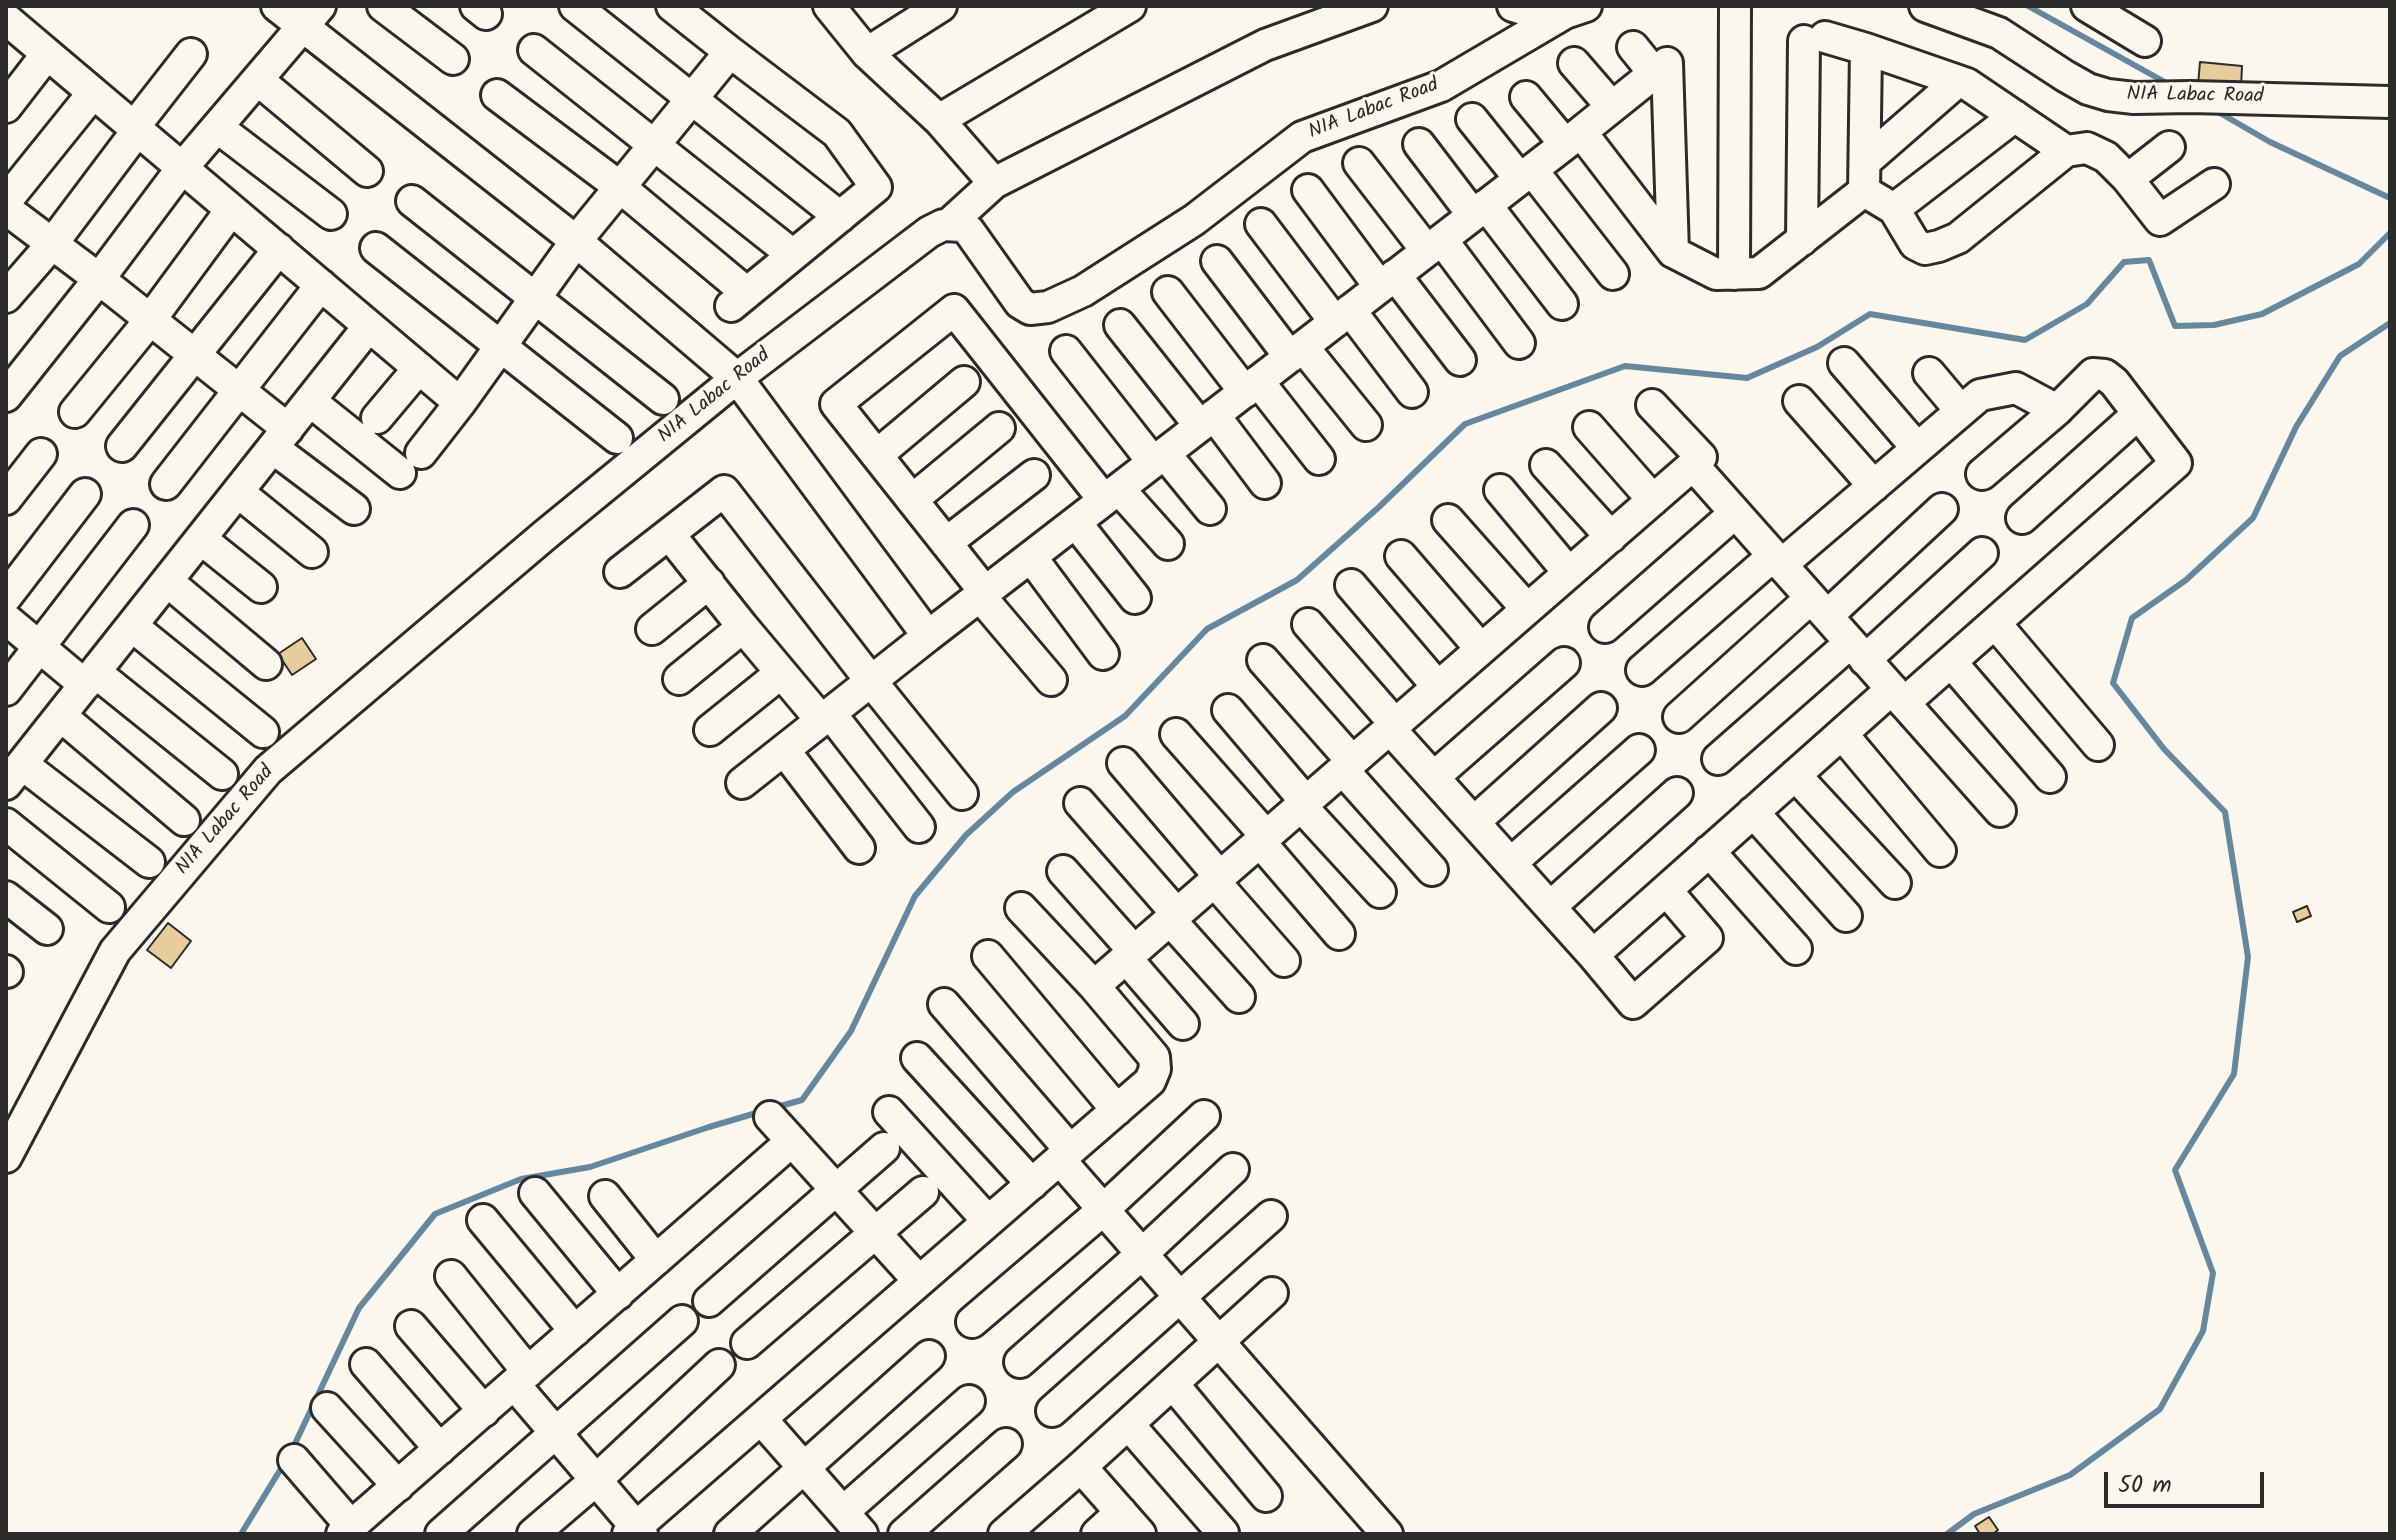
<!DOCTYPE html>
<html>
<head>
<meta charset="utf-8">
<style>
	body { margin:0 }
	#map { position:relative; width:2396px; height:1540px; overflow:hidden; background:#fbf7ec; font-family:Kalam,sans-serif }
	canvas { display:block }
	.frame { position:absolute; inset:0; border:8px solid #2b2b2b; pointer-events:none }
	.scale { position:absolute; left:2104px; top:1472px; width:160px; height:36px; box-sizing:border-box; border:4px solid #2b2b2b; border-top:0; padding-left:10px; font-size:24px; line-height:28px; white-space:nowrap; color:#2b2b2b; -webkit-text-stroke:6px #fbf7ec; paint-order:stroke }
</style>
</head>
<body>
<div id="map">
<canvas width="2396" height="1540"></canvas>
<div class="frame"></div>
<div class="scale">50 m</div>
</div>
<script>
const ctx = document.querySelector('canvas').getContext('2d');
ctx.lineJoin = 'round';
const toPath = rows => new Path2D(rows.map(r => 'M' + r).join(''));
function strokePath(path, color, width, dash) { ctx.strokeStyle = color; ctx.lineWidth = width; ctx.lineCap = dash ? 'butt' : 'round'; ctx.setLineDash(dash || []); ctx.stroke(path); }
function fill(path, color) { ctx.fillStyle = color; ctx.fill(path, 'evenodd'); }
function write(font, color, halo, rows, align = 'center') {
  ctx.font = font + ' Kalam,sans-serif'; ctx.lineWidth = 6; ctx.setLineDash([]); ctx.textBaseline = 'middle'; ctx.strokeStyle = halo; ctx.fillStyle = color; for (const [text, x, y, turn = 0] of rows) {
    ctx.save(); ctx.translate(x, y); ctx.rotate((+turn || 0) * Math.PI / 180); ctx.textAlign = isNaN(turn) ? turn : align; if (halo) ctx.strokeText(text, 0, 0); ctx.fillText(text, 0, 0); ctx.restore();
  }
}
const stream = toPath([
	[2028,6,2172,86],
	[2213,109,2270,142,2390,198],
	[773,1108,802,1100,851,1031,915,896,966,835,1013,792,1125,716,1207,629,1297,580,1379,507,1465,424,1625,366,1747,378,1817,347,1870,314,2025,340,2087,304,2124,262,2149,260,2175,326,2214,325,2262,314,2359,264,2390,233],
	[291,1452,359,1308,435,1214,521,1179,590,1167,709,1127,763,1111],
	[241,1534,285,1462],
	[1947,1534,1974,1514,2070,1475,2160,1409,2203,1331,2213,1273,2175,1170,2234,1074,2248,957,2225,812,2164,749,2113,683,2132,618,2186,580,2253,518,2296,427,2340,356,2390,323]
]);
const building = toPath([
	[2200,62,2242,66,2241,88,2198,85,2200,62],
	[302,638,316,659,292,675,278,654,302,638],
	[2307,906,2311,916,2297,922,2293,912,2307,906],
	[168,923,191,941,171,968,147,950,168,923],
	[1989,1517,1998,1530,1993,1534,1980,1534,1975,1526,1989,1517]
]);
const minor = toPath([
	[277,6,576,241,737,378,928,636,1581,132,1673,252,1716,274,1759,273,1864,191,1894,209,1915,244,1925,249,1939,246,1958,238,2066,151,2087,148,2106,157,2127,178,2160,220,2214,184],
	[383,6,453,59],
	[476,6,486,14],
	[575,6,840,217],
	[829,6,867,53,939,120,994,183],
	[1513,6,1555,19],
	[1925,6,1999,33,2065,76,2088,89,2108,95,2134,98,2191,97,2390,102],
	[2087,6,2145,41],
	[6,19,369,326],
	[1825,37,1866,49],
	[1633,47,1654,73],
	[534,50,793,255],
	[730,52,837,133,876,187,731,306],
	[867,53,941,6],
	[1574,63,1612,107],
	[258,80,367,171],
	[497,95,620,187,747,293],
	[1526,97,1565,144],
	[6,107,47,54],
	[1472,119,1520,179],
	[939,120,1130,6],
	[134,127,191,54],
	[217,127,331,214],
	[1581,132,1667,63,1673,252],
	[1419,144,1473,215],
	[1865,162,1958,81],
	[1359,163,1427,251],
	[1532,170,1613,274],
	[2128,179,2169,147],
	[1308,190,1380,287],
	[1864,191,1866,49,1967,84,2066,151],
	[6,201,93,93],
	[412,201,663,399],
	[1486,205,1562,304],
	[6,209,99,279,288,429],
	[1894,209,2015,116],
	[1261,224,1335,322],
	[948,225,994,183,1265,45,1372,6],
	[1442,240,1519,343],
	[1802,240,1804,41],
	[376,248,617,438],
	[1217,261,1290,357],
	[1734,274,1735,6],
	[1395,275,1460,360],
	[1168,292,1245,392],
	[6,297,52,244,137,131],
	[1350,310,1412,392],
	[1120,325,1200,426],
	[1303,347,1366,425],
	[1066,351,1153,462],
	[1844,363,1917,448],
	[1929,373,1961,411],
	[1258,381,1319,459],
	[6,396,99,279,182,168,320,6],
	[310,401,400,473],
	[1799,401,1874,486],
	[1652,405,1701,457,1693,465],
	[75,412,150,320,231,210],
	[1214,415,1265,483],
	[377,418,419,368],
	[1589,427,1653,500],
	[122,446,279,249],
	[273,448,354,509],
	[421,453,460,403],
	[1165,454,1210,509],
	[877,455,964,382],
	[1546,465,1611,537],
	[1982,474,2057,410],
	[166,484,321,285],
	[1119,489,1168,544],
	[1500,490,1569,573],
	[238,492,312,552],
	[6,499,41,454],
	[912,500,999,428],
	[2022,518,2138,414],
	[1448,520,1527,609],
	[1076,523,1135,598],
	[669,534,743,627,821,720],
	[201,539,261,587],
	[946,543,1034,475],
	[1401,556,1481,649],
	[1031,557,1103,654],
	[1781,565,1980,395,2016,388,2057,410,2093,374,2105,375,2114,382,2176,463,1904,703],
	[620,572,724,491,871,681,962,794],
	[167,581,266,664],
	[1351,585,1438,687],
	[985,592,836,404,954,310,1104,500],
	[980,596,1051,680],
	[6,597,85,494],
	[1827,616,1942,509],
	[6,619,85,685],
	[1995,623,2098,745],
	[1308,624,1395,724],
	[132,626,263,732],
	[1605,627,1735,513],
	[652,629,709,583],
	[1263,660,1352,761],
	[1865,660,1982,553],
	[1951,662,2050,777],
	[1642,670,1773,556],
	[95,672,222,774],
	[679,679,743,627],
	[6,690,133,525],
	[1228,710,1306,802],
	[830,713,919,827],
	[61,716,184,820],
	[1679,717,1811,598],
	[1390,729,1593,955,1892,689],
	[710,730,781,673],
	[1176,734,1266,836],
	[1842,734,1940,851],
	[784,750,859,848],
	[1718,759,1850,643],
	[1123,763,1220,877],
	[22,764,149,862],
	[1343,770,1432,870],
	[1795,775,1895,883],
	[1434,777,1564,663],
	[742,783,928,636],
	[6,784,369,326,460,403,576,241,730,52,672,6],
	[1080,803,1177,914],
	[1301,806,1380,892],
	[1753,812,1846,916],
	[1474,822,1601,708],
	[6,824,109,907],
	[1260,842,1339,934],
	[1709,851,1796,949],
	[1511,863,1639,750],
	[1063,871,1134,951],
	[1214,881,1284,961],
	[6,897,47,929],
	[1550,907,1677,793],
	[1021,908,1094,986],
	[1170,920,1239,997],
	[1593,955,1633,1003,1707,938,1666,890],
	[988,956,1117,1110],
	[1126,958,1183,1024],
	[6,971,7,972],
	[944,1004,1070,1150],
	[917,1058,1032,1184],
	[889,1112,988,1221],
	[770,1117,919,1281],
	[6,1157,115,951,268,770,545,535,737,378,929,232,943,225,962,226,969,231,1020,303,1030,309,1048,307,1083,291,1194,220,1302,137,1441,86,1565,13,1586,6],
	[1060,1160,1387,1534],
	[535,1193,618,1294],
	[605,1196,656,1260],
	[483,1220,575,1331],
	[451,1276,528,1372],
	[709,1301,884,1148],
	[972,1322,1103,1210,1204,1116],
	[411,1326,484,1411],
	[747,1343,923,1192],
	[1020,1362,1142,1254,1233,1169],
	[366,1364,440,1449],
	[514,1384,642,1534],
	[1173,1384,1266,1496],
	[327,1408,398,1486],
	[1052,1411,1271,1216],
	[761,1419,862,1534],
	[1129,1425,1223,1533],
	[294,1460,351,1526],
	[1081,1467,1140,1534],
	[843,1512,969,1401],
	[342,1534,792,1141],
	[441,1534,682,1321],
	[533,1534,596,1480,719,1365],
	[628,1534,1150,1081,1155,1069,1154,1057,1094,986,1693,465,2000,811],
	[730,1534,929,1356],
	[904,1534,1006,1444],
	[1004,1534,1081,1467,1272,1293],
	[1097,1534,1121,1512]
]);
const streetNames = [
	["NIA Labac Road",2195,97,1],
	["NIA Labac Road",1374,110,-21],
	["NIA Labac Road",715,397,-39],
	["NIA Labac Road",226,821,-49]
];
strokePath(stream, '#65889e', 6);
fill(building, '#e7cd9c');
strokePath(building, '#2b2b2b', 2);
strokePath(minor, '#2b2b2b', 36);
strokePath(minor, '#fbf7ec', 30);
write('20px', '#2b2b2b', '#fbf7ec', streetNames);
</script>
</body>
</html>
